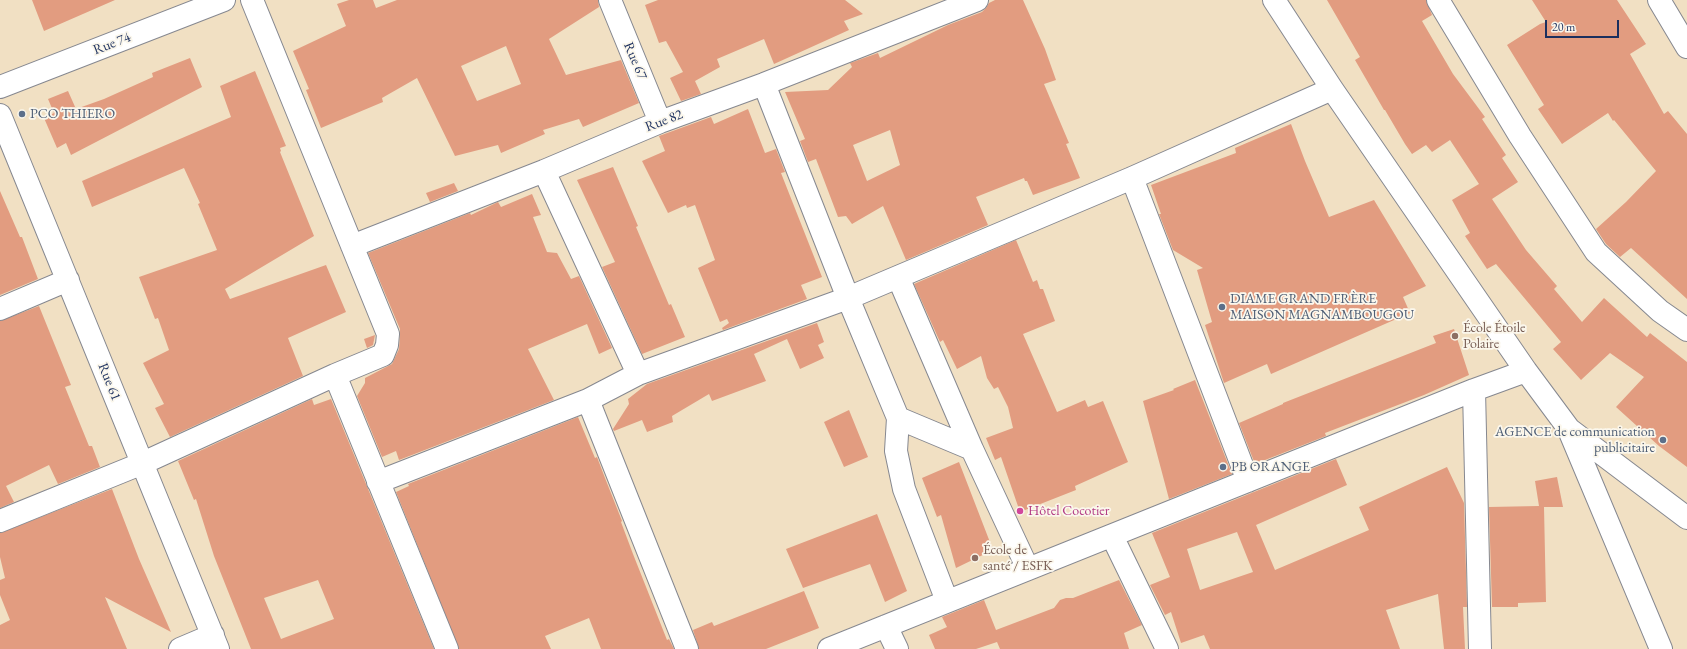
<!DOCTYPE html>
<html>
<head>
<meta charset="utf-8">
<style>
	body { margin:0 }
	#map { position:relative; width:1687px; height:649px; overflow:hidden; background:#f1e0c3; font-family:"EB Garamond",serif }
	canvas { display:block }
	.scale { position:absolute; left:1545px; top:20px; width:74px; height:18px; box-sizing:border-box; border:2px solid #1b2f5e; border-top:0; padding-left:5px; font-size:12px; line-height:14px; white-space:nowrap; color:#1b2f5e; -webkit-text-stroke:3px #fbf7ec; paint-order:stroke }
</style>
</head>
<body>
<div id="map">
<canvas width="1687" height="649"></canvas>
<div class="scale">20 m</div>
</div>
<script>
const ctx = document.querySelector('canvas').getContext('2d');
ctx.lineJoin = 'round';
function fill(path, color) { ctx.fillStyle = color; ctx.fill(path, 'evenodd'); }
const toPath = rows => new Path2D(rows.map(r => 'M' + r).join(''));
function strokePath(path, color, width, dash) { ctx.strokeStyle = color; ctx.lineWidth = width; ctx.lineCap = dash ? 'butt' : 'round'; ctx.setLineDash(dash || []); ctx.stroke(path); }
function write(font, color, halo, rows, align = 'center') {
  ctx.font = font + ' "EB Garamond",serif'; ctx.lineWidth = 3.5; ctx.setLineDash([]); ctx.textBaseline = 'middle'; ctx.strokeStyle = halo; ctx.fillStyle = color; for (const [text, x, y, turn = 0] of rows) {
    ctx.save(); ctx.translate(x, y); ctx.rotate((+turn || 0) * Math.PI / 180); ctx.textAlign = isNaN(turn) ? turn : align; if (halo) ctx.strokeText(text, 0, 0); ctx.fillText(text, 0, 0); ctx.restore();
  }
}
const building = toPath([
	[32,0,115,0,44,31],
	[349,0,373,0,376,8,397,0,598,0,599,7,549,39,566,75,621,60,639,103,583,127,579,119,543,130,545,134,501,153,498,145,455,156,417,78,382,98,383,102,321,128,306,90,309,89,293,51,346,26,337,4],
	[506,46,521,84,477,101,461,66],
	[658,0,845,0,863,14,844,21,849,30,774,64,764,39,717,59,720,67,695,81,701,94,681,101,670,78,683,72,666,41,659,43,645,5],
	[995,0,1023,0,1045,49,1056,80,1044,84,1069,143,1066,144,1080,178,1033,195,1027,181,1025,181,1024,178,976,197,988,225,906,260,883,206,852,224,846,216,838,217,816,159,808,162,800,141,805,139,785,92,828,90,852,67,850,63,878,53,880,58,948,25,982,12,986,8,989,3],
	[890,130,900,165,867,181,853,145],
	[1327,0,1426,0,1432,15,1422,21,1453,74,1485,117,1482,119,1506,155,1502,158,1518,182,1492,199,1526,250,1557,286,1554,289,1582,322,1604,298,1647,337,1650,333,1687,362,1687,467,1659,446,1616,407,1644,377,1610,353,1581,380,1553,349,1561,342,1496,264,1487,269,1465,236,1470,233,1452,200,1479,184,1450,140,1432,152,1426,145,1412,154,1405,144,1385,110,1384,110,1355,60,1360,57],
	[1532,0,1617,0,1646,44,1630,54,1664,114,1668,111,1687,134,1687,299,1631,248,1620,257,1606,244,1596,229,1626,202,1656,171,1614,120,1613,121,1608,113,1562,144,1538,109,1544,105,1507,45,1540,24,1546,22],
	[190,58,202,87,71,155,66,143,57,148,44,118,54,113,48,99,68,91,76,109,104,99,153,77,152,73],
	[255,71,286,146,280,148,281,151,280,152,314,236,225,289,230,299,326,265,346,312,288,338,303,376,170,437,155,408,164,404,143,363,169,350,158,318,155,319,139,277,217,250,198,204,200,203,184,168,92,207,82,181,231,117,220,86],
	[748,109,765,153,776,149,785,172,781,173,822,277,801,285,807,299,723,330,722,328,729,323,727,319,720,322,698,268,715,260,695,205,687,208,686,205,668,213,642,161,665,151,659,136,711,117,714,124],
	[1291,124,1305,161,1329,217,1374,200,1426,286,1403,297,1410,313,1271,374,1267,364,1224,383,1205,325,1212,322,1197,270,1203,268,1173,250,1159,214,1161,214,1151,185,1236,153,1235,148],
	[613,167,638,226,636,227,669,305,671,304,685,337,642,354,602,267,615,262,577,180],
	[454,183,458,191,430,202,426,193],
	[0,191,20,237,22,237,38,279,0,295],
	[532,194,541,215,533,217,547,252,557,253,571,279,579,276,612,348,599,354,587,324,528,349,554,400,399,460,396,451,382,457,357,396,365,383,365,378,392,364,399,349,400,335,400,329,368,253,470,213,471,215,498,202,501,207],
	[1016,240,1033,282,1037,280,1040,289,1043,289,1055,321,1023,334,1057,412,1085,400,1088,407,1103,401,1128,462,1075,486,1076,490,1020,512,1001,457,995,460,986,438,1013,428,1008,407,998,387,994,389,987,378,981,356,957,369,943,340,940,342,914,284],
	[39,306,71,385,65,387,89,446,92,446,100,467,58,484,49,465,6,486,14,502,0,508,0,321],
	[817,323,824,342,818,345,824,358,800,369,787,339,754,354,766,381,712,401,709,394,672,416,673,422,647,432,642,420,614,431,613,429,629,404,628,399,647,384],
	[1454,329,1469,375,1424,395,1325,433,1326,436,1255,464,1239,423,1283,404,1283,403,1436,343,1433,336],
	[375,335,373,345,367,348,364,339],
	[1195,380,1232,474,1169,499,1143,401,1174,390,1173,389],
	[312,399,314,405,331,399,434,649,251,649,214,556,196,499,194,500,178,461],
	[318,580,334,619,281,639,264,598],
	[849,410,868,457,844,467,824,422],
	[578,417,595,458,597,457,605,478,622,521,621,522,633,554,667,640,669,639,674,649,601,649,589,618,545,636,551,649,459,649,396,492,409,486,408,484],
	[1336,459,1347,485,1256,525,1275,570,1369,530,1359,507,1447,467,1464,503,1467,607,1463,607,1465,649,1444,649,1438,594,1386,610,1400,649,1210,649,1204,635,1181,643,1171,612,1165,615,1150,585,1170,577,1152,533],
	[1237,532,1253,572,1200,590,1187,549],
	[959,462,993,550,956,568,941,515,937,517,922,478],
	[1557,477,1563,507,1544,507,1546,602,1518,603,1518,607,1492,607,1489,507,1539,506,1535,481],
	[112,489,139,559,171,632,105,597,127,649,0,649,0,625,10,620,0,595,0,580,5,578,0,557,0,533],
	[877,514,907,591,885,602,870,564,803,588,786,549],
	[1119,580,1142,625,1124,633,1129,649,1000,649,997,642,976,649,935,649,929,635,947,627,942,617,984,600,996,630,1054,608,1060,600,1066,598,1073,598],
	[804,591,819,628,766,649,699,649,693,630,712,622,714,626]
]);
const minor = toPath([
	[610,0,660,122],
	[1274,0,1332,89,1526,371,1569,429,1687,518],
	[1438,0,1520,136,1596,252,1660,311,1687,330],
	[1659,0,1687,47],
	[764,84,848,298,898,418,896,451,904,489,947,601],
	[0,87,224,0],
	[0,115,218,649],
	[544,171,638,374],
	[1132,178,1248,481],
	[352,246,544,171,660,122,764,84,977,0],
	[898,277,972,449],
	[0,309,68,280],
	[335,375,447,649],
	[1474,390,1480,649],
	[588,400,687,649],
	[898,418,972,449,1028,569],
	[1569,430,1661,649],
	[378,482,588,400,638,374,848,298,1132,178,1332,89],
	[0,521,143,463,335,375,383,355,387,345,388,334,252,0],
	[1112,536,1167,649],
	[886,626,897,649],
	[180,649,213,635],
	[829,649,1474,390,1526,371]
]);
const markers = [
	[22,114,4,"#5c6f8a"],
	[1222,307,4,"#5c6f8a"],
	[1455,336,4,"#8d6e63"],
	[1663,440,4,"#5c6f8a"],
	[1223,467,4,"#5c6f8a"],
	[1020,511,4,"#d1479c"],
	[975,558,4,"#8d6e63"]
];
const streetNames = [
	["Rue 74",112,44,-21],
	["Rue 67",635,61,67],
	["Rue 82",664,121,-21],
	["Rue 61",109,382,68]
];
const serviceNames = [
	["PCO THIERO",30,114],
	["DIAME GRAND FRÈRE",1230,299],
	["MAISON MAGNAMBOUGOU",1230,315],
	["AGENCE de communication",1655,432,"right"],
	["publicitaire",1655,448,"right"],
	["PB ORANGE",1231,467]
];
const educationNames = [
	["École Étoile",1463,328],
	["Polaire",1463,344],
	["École de",983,550],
	["santé / ESFK",983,566]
];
const hotelNames = [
	["Hôtel Cocotier",1028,511]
];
fill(building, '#e29c80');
strokePath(minor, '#868890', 24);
strokePath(minor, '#fff', 22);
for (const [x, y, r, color] of markers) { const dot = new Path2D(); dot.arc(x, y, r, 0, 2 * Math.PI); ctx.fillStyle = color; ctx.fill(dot); strokePath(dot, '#fbf7ec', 1.5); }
write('14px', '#1b2f5e', '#fbf7ec', streetNames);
write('14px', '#4e5e75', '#fbf7ec', serviceNames, 'left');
write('14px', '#785e54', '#fbf7ec', educationNames, 'left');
write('14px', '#b23c85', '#fbf7ec', hotelNames, 'left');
</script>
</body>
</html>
